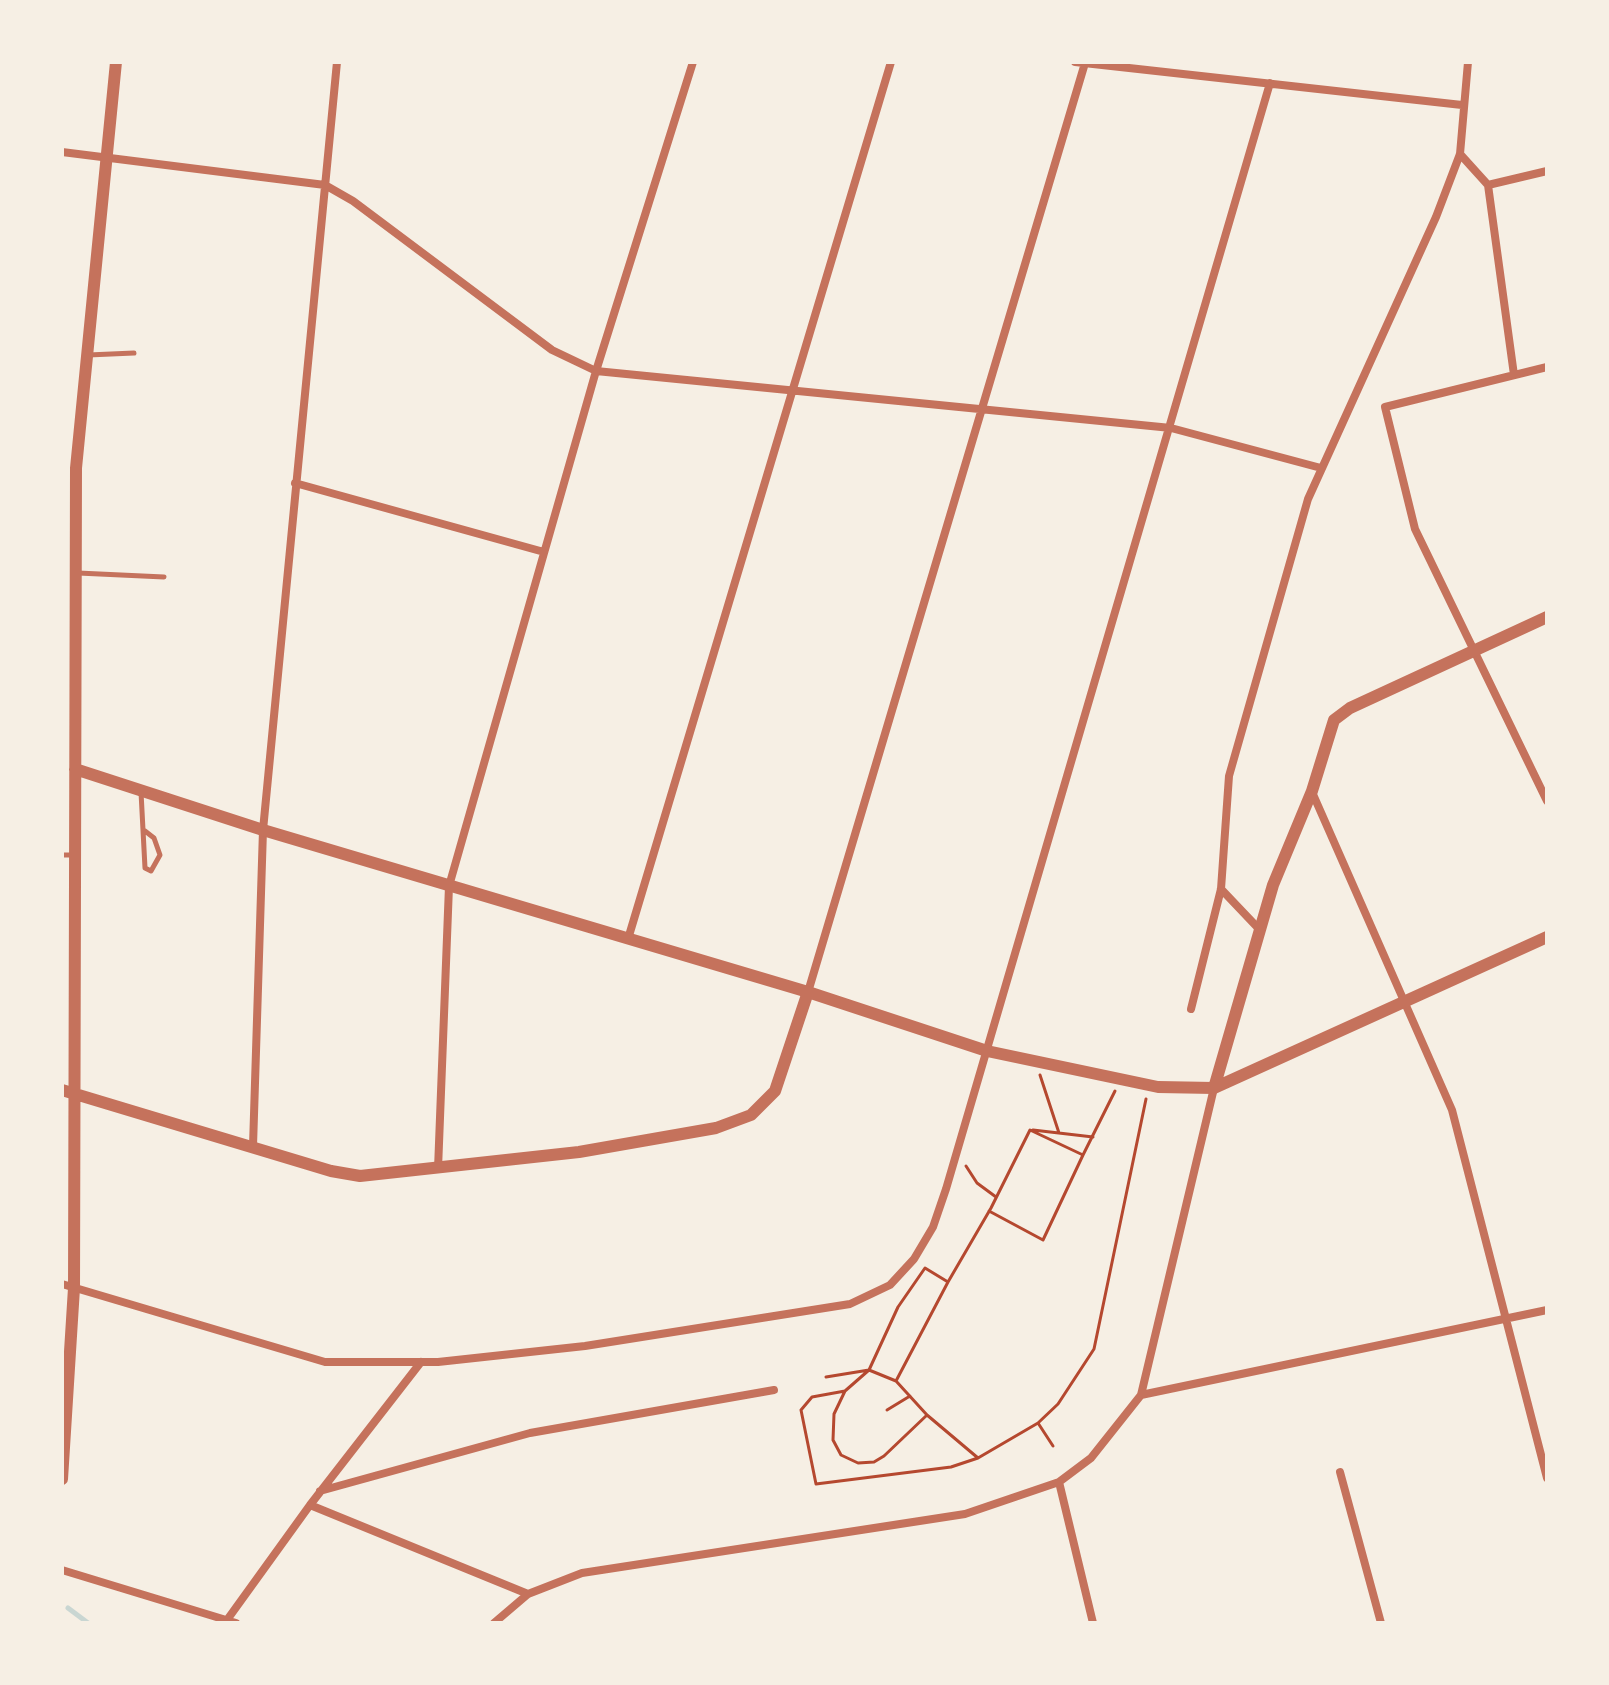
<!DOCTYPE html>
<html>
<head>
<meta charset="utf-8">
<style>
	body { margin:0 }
	#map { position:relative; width:1609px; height:1685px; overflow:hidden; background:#f6efe4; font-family:"IBM Plex Serif",serif }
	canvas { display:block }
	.frame { position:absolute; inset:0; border:64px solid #f6efe4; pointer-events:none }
</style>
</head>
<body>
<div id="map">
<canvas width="1609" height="1685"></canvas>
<div class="frame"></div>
</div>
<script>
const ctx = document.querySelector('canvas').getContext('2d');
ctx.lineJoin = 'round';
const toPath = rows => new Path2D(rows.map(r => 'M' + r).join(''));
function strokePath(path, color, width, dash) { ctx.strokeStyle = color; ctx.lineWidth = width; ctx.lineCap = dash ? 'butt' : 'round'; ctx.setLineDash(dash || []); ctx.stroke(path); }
const stream = toPath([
	[68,1608,88,1623]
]);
const path = toPath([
	[1040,1075,1059,1133],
	[1033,1130,1093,1137],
	[966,1166,977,1183,996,1197],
	[989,1211,1043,1240,1083,1155],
	[948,1282,991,1208,1030,1130,1083,1155,1115,1091],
	[869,1370,896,1381,927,1415,978,1458,951,1467,816,1484,801,1410,812,1397,845,1391,869,1370],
	[826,1377,869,1370,898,1307,925,1268,948,1282,896,1381],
	[845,1391,834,1414,833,1440,841,1455,858,1463,874,1462,884,1456,927,1415],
	[887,1410,910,1396],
	[1038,1423,1058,1404,1094,1349,1146,1099],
	[978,1458,1038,1423,1053,1446]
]);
const service = toPath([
	[88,355,134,353],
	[78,573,164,577],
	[141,792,145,868,151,871,160,855,154,838,145,831],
	[62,855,74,855]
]);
const minor = toPath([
	[1075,62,1462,105],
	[62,152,325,185,353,201,552,350,596,371,1171,428,1321,468],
	[1460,154,1488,185,1514,375],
	[1488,185,1547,171],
	[1547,367,1385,407,1415,529,1547,801],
	[295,483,544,552],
	[1312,792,1452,1110,1547,1478],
	[1221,889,1259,929],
	[628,939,891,62],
	[808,992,1085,63],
	[1191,1009,1221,889,1229,776,1308,499,1436,217,1460,154,1468,62],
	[253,1146,263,830,337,62],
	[438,1169,449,886,596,371,693,62],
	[62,1284,325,1362,438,1362,585,1346,850,1304,890,1285,914,1259,933,1227,946,1189,1270,83],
	[1141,1395,1547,1310],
	[1340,1472,1381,1623],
	[1059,1482,1093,1623],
	[320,1491,530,1433,774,1390],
	[310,1505,528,1594],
	[62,1570,236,1623],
	[227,1620,310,1505,421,1362],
	[494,1623,528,1594,582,1573,965,1514,1059,1482,1091,1458,1141,1395,1214,1088]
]);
const tertiary = toPath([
	[75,769,263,830,808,992,987,1051,1158,1087,1214,1088,1547,937],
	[1214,1088,1273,885,1312,791,1334,720,1350,708,1547,617],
	[62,1090,331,1171,360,1176,579,1152,716,1128,751,1115,775,1091,808,992],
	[62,1479,74,1288,76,468,116,62]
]);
strokePath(stream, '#c9d6d2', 5);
strokePath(path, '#b5482f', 3);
strokePath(service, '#c5725c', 5);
strokePath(minor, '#c5725c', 8);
strokePath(tertiary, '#c5725c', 12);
</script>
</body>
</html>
